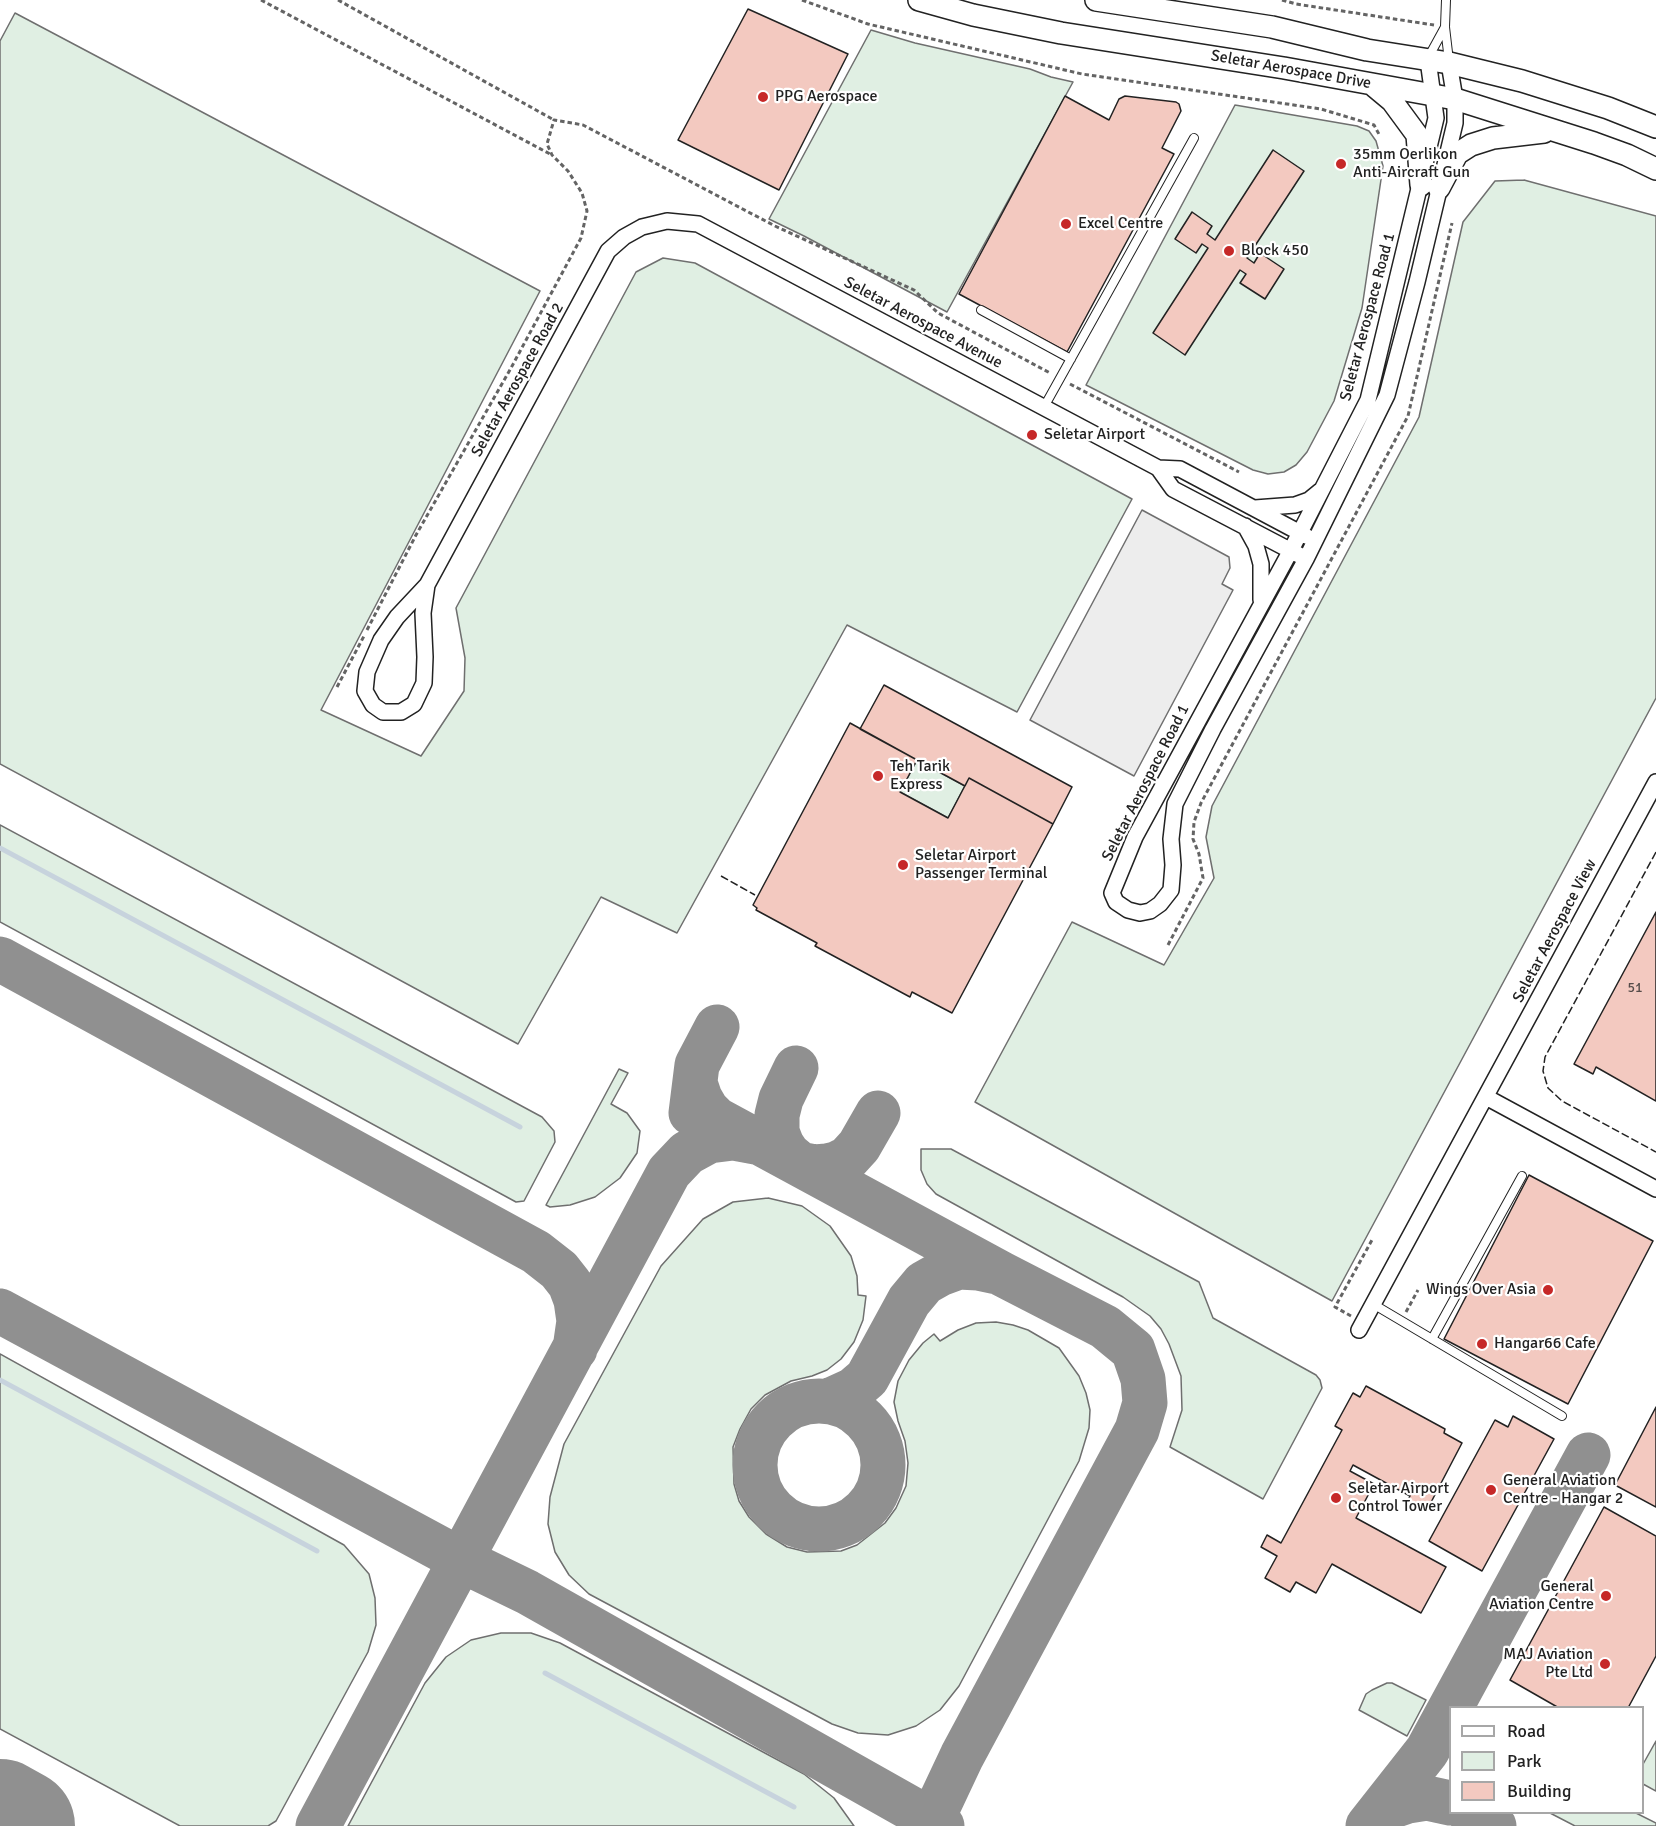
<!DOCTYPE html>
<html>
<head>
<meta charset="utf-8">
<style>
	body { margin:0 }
	#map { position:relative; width:1656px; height:1826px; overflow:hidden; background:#fff; font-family:Signika,sans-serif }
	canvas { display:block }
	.legend { position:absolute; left:1449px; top:1706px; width:195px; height:108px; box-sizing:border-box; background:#fff; border:2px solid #a7a7a7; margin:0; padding:8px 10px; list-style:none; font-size:18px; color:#222 }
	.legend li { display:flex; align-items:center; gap:12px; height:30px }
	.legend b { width:30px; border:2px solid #a7a7a7 }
</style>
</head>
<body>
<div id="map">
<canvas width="1656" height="1826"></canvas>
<ul class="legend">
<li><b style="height:8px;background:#fff"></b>Road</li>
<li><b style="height:16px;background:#e0efe3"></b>Park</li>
<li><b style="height:16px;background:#f3c9c0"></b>Building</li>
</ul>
</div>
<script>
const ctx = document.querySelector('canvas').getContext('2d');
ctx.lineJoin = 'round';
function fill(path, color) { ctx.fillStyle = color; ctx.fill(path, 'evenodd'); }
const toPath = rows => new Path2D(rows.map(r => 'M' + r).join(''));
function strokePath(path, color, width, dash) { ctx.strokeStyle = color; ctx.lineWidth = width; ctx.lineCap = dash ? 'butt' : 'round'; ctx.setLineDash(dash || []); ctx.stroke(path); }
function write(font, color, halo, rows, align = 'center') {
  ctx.font = font + ' Signika,sans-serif'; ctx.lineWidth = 4.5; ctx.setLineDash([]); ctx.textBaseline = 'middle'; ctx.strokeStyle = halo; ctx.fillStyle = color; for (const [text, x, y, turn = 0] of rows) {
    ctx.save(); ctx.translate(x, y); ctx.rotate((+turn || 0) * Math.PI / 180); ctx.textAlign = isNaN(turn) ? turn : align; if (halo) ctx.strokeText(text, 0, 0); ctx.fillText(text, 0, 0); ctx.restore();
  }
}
const green = toPath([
	[15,13,540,291,321,710,421,756,464,691,465,658,456,608,636,272,663,258,695,263,1132,499,1017,712,847,625,677,933,601,897,518,1044,0,764,0,41,15,13],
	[871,30,915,43,1030,69,1051,77,1073,82,947,312,804,236,769,219,871,30],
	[1235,105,1357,126,1369,131,1376,141,1383,166,1362,308,1334,401,1307,452,1296,465,1284,472,1268,474,1253,470,1086,385,1235,105],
	[1524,180,1656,216,1656,698,1332,1301,975,1102,1072,922,1164,965,1214,878,1206,837,1212,806,1419,417,1463,222,1495,181,1524,180],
	[917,760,965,786,948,818,900,792,917,760],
	[0,825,542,1117,554,1131,555,1142,524,1201,516,1202,0,922,0,825],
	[619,1069,628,1073,611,1104,627,1113,640,1131,637,1153,620,1178,595,1197,570,1205,550,1207,546,1205,619,1069],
	[921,1149,951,1149,1199,1282,1213,1318,1316,1375,1320,1380,1322,1388,1263,1499,1170,1447,1182,1410,1181,1376,1169,1344,1161,1329,1150,1316,1123,1297,936,1194,927,1184,921,1170,921,1149],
	[768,1198,802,1206,830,1226,851,1256,857,1276,858,1295,866,1296,863,1320,854,1342,841,1359,827,1370,812,1376,791,1381,765,1395,751,1409,740,1429,733,1447,734,1484,739,1501,749,1517,766,1534,787,1547,807,1552,841,1551,857,1545,885,1523,896,1508,906,1486,908,1463,905,1441,898,1421,894,1402,898,1381,909,1360,923,1343,934,1334,940,1341,958,1330,976,1323,996,1322,1013,1325,1028,1330,1059,1348,1079,1376,1086,1393,1090,1410,1089,1428,1079,1461,959,1686,940,1710,916,1726,888,1735,858,1733,832,1724,589,1594,569,1575,555,1552,548,1524,550,1497,564,1444,661,1266,703,1219,733,1202,768,1198],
	[0,1354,344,1545,369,1574,375,1598,376,1625,368,1652,276,1821,268,1826,180,1826,0,1729,0,1354],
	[501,1633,531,1633,560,1643,804,1774,834,1798,854,1826,348,1826,425,1683,446,1657,471,1640,501,1633],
	[1387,1683,1392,1683,1426,1700,1407,1736,1359,1710,1366,1694,1372,1690,1387,1683],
	[1656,1741,1656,1791,1643,1784,1642,1766,1656,1741],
	[1550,1813,1636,1813,1656,1823,1656,1826,1575,1826,1550,1813]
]);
const parking = toPath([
	[1142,510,1229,557,1230,568,1222,584,1233,590,1134,776,1030,720,1142,510]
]);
const stream = toPath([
	[0,848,520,1127],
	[0,1380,317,1551],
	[545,1673,794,1807]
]);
const taxiway = toPath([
	[0,959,536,1252,559,1270,570,1284,576,1300,579,1321,575,1349],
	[796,1068,781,1099,777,1115,777,1132,782,1145,788,1154,800,1164,815,1167,827,1166,836,1164,848,1158,859,1146,878,1113],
	[695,1083,700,1098,707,1110,716,1119,1002,1274,1105,1327,1133,1350,1143,1379,1145,1403,1137,1430,962,1756,929,1826],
	[691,1113,697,1065,717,1027],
	[0,1311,461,1560,527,1592,942,1826],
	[831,1400,853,1390,867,1378,909,1301,924,1283,940,1274,959,1267,978,1268,997,1272],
	'755 1465a64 64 0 1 1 128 0a64 64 0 1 1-128 0Z',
	[1469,1812,1494,1826],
	[1375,1818,1393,1806,1408,1801,1427,1798,1450,1803],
	[318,1826,669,1172,687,1153,709,1141,733,1138,760,1143],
	[1368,1826,1427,1751,1588,1455]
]);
const runway = toPath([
	[0,1816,18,1826]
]);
const building = toPath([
	[748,9,848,54,779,190,678,140,748,9],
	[1065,96,1109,120,1119,99,1125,96,1176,102,1179,104,1181,111,1162,148,1174,154,1067,352,959,294,1065,96],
	[1273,150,1304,171,1247,258,1254,263,1260,253,1284,269,1265,299,1240,283,1246,274,1240,270,1185,355,1153,333,1208,248,1202,244,1196,253,1175,239,1192,212,1212,226,1207,234,1215,240,1273,150],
	[884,685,1072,787,1053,824,969,778,965,786,860,729,884,685],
	[850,723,917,760,900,792,948,818,969,778,1053,824,952,1013,912,992,910,997,815,946,817,943,756,910,757,908,753,905,850,723],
	[1656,912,1656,1101,1596,1067,1593,1074,1574,1064,1656,912],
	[1529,1175,1653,1241,1568,1404,1444,1339,1529,1175],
	[1366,1386,1445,1429,1444,1433,1462,1443,1427,1510,1408,1500,1410,1496,1353,1465,1350,1471,1374,1484,1356,1518,1446,1567,1421,1613,1332,1564,1316,1593,1296,1582,1290,1592,1265,1578,1277,1556,1261,1547,1267,1535,1281,1543,1342,1430,1335,1426,1353,1393,1360,1397,1366,1386],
	[1656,1407,1656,1507,1615,1485,1656,1407],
	[1513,1416,1554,1439,1482,1571,1429,1541,1495,1420,1508,1427,1513,1416],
	[1604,1507,1656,1536,1656,1656,1628,1708,1559,1708,1510,1680,1604,1507]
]);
const path = toPath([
	[261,0,550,154],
	[338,0,554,120],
	[802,0,868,24,1082,74,1321,109,1374,125,1380,136],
	[1282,0,1296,4,1434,25],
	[1070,384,1239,472],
	[367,630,416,535,511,368,581,238,587,211,582,193,568,171,552,155,547,144,554,120,583,125,775,226,914,290,938,313,1050,373],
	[337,687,364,636],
	[1168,945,1203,878,1199,854,1193,839,1194,822,1201,803,1408,416,1452,223],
	[1406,1312,1418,1290],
	[1351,1316,1335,1307,1372,1240]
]);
const lane = toPath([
	[1446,0,1445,27,1449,61],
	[1428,58,1445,27],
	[981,310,1071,359],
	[1044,407,1194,138],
	[1373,1304,1562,1416],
	[1432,1339,1522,1176]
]);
const street = toPath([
	[1428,60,1436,118,1368,400,1291,550,1135,837,1112,893,1116,902,1128,910,1140,913,1150,911,1160,904,1171,890,1173,865,1171,839,1175,804,1213,729,1306,559,1387,395,1417,282,1455,123,1455,99,1449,63],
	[1158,468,1173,489,1299,555],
	[1255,508,1295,505,1309,500,1320,491],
	[1245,526,1256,546,1261,564,1261,600],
	[427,585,423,613,425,657,424,683,414,704,401,712,383,712,373,705,365,691,367,672,381,640,397,617,427,585,608,251,624,237,642,227,667,221,698,224,1158,468,1180,469,1306,536],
	[1486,1097,1656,1189],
	[1359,1330,1656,782]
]);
const secondary = toPath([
	[919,0,973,15,1061,33,1284,68,1455,99,1594,143,1627,155,1656,169],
	[1096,0,1272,27,1367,50,1449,63,1522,81,1608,108,1656,127],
	[1374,86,1392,101,1417,135,1421,185],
	[1439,188,1457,154,1471,145,1493,138,1544,132]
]);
const fence = toPath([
	[1656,852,1545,1057,1543,1071,1548,1088,1562,1101,1656,1152],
	[721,876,755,895]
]);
const markers = [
	[763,97,6,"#c62828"],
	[1341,164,6,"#c62828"],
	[1066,224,6,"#c62828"],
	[1229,251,6,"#c62828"],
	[1032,435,6,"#c62828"],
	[878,776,6,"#c62828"],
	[903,865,6,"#c62828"],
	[1548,1290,6,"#c62828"],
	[1482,1344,6,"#c62828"],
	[1491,1490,6,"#c62828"],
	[1336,1498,6,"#c62828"],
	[1606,1596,6,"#c62828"],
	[1605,1664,6,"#c62828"]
];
const numberNames = [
	["51",1635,988]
];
const streetNames = [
	["Seletar Aerospace Drive",1291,70,10],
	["Seletar Aerospace Road 1",1368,317,-75],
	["Seletar Aerospace Avenue",923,323,28],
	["Seletar Aerospace Road 2",518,380,-61],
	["Seletar Aerospace Road 1",1146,783,-63],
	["Seletar Aerospace View",1555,931,-62]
];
const poiNames = [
	["PPG Aerospace",775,97],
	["35mm Oerlikon",1353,155],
	["Anti-Aircraft Gun",1353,173],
	["Excel Centre",1078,224],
	["Block 450",1241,251],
	["Seletar Airport",1044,435],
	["Teh Tarik",890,767],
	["Express",890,785],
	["Seletar Airport",915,856],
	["Passenger Terminal",915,874],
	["Wings Over Asia",1536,1290,"right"],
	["Hangar66 Cafe",1494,1344],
	["General Aviation",1503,1481],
	["Centre - Hangar 2",1503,1499],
	["Seletar Airport",1348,1489],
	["Control Tower",1348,1507],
	["General",1594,1587,"right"],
	["Aviation Centre",1594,1605,"right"],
	["MAJ Aviation",1593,1655,"right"],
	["Pte Ltd",1593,1673,"right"]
];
fill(green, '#e0efe3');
strokePath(green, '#6f6f6f', 1.5);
fill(parking, '#ededed');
strokePath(parking, '#6f6f6f', 1.5);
strokePath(stream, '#c7d3dd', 5);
strokePath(taxiway, '#909090', 45);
strokePath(runway, '#909090', 114);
fill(building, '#f3c9c0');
strokePath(building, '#222', 1.5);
strokePath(lane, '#222', 10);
strokePath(street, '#222', 18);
strokePath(secondary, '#222', 24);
strokePath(path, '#646464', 3, [4.5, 3]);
strokePath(lane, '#fff', 8);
strokePath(street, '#fff', 15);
strokePath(secondary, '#fff', 21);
strokePath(fence, '#222', 1.5, [8, 3]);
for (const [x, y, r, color] of markers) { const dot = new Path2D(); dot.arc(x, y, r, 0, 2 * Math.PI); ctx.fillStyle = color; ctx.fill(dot); strokePath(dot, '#fff', 2); }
write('14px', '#564c4a', null, numberNames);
write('16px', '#222', '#fff', streetNames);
write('16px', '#222', '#fff', poiNames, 'left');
</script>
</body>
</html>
